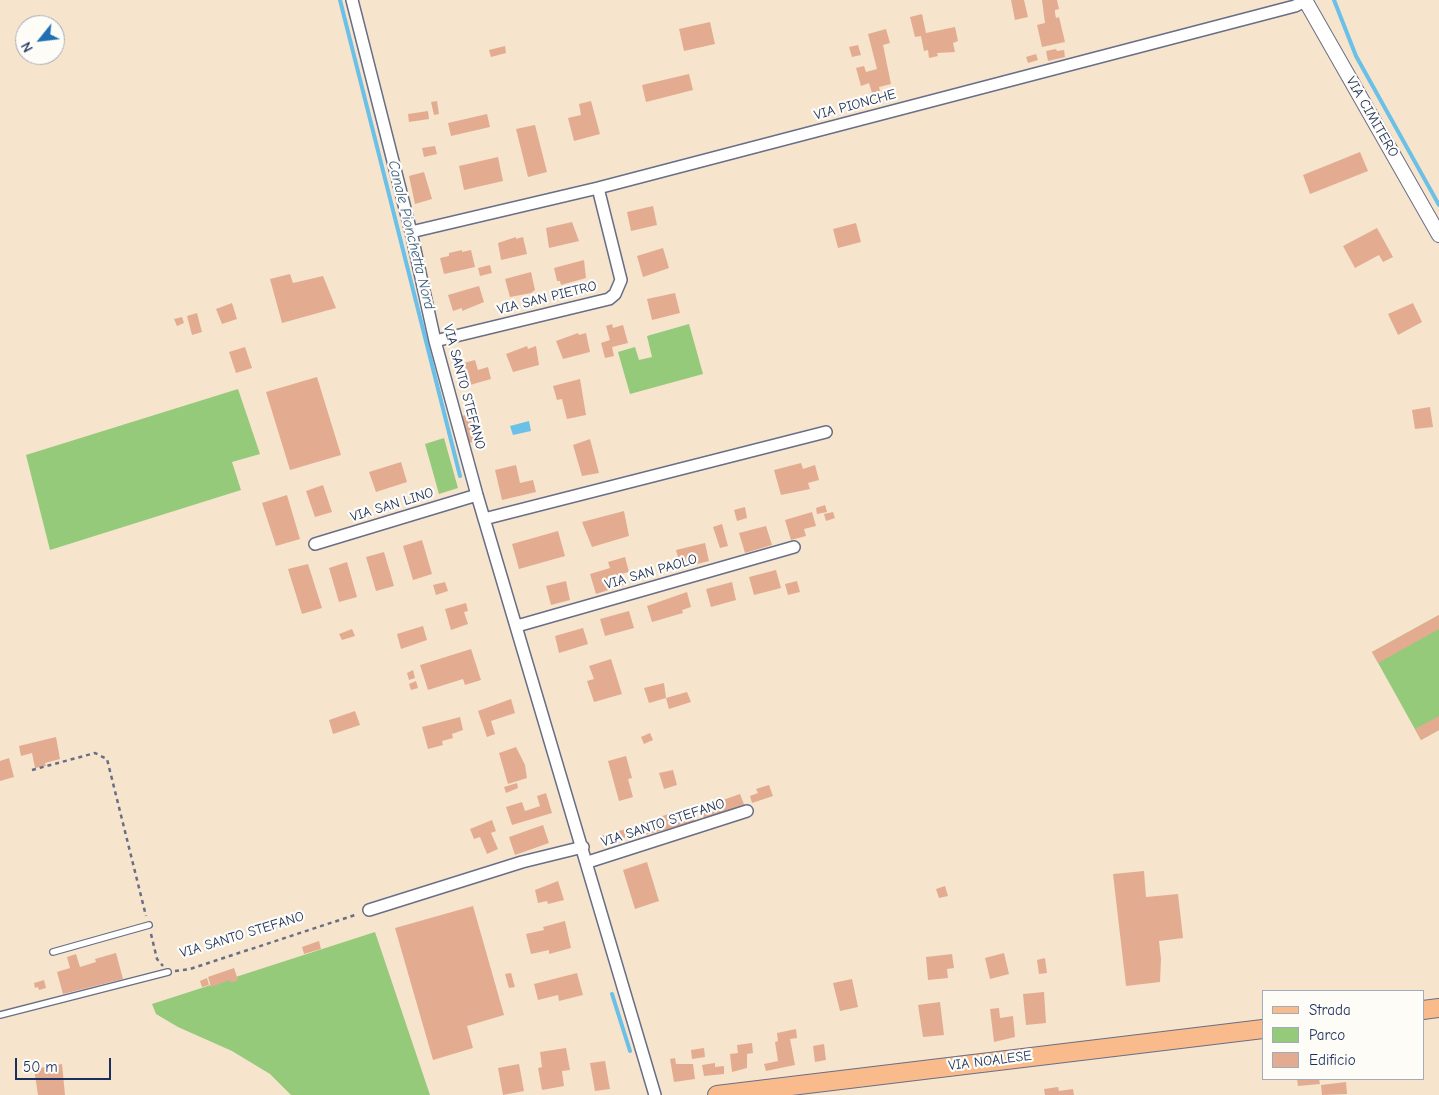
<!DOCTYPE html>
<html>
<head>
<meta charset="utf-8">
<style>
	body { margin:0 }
	#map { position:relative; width:1439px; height:1095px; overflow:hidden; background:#f6e4cd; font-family:"Comic Neue",sans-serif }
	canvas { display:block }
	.legend { position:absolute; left:1262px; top:990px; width:162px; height:90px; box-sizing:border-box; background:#fdfcf7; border:1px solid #a3aaba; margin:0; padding:6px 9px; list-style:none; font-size:15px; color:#1b2f5e }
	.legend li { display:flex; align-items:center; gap:10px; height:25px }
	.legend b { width:25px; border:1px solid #a3aaba }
	.north { position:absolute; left:15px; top:15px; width:50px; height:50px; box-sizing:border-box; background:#fdfcf7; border:1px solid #a3aaba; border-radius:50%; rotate:241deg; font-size:14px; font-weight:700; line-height:20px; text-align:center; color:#1b2f5e }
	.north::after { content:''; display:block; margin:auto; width:18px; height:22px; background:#1f6fb2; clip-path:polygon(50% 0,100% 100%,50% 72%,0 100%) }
	.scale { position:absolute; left:15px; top:1058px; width:96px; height:22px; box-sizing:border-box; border:2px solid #1b2f5e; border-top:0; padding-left:6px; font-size:15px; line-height:18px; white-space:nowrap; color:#1b2f5e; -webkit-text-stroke:4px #fdfcf7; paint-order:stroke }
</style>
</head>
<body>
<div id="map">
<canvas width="1439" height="1095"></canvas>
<ul class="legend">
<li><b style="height:6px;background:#fabb8c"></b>Strada</li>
<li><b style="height:14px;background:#95ca7b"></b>Parco</li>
<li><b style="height:14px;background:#e3ac91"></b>Edificio</li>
</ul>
<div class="north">N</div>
<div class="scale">50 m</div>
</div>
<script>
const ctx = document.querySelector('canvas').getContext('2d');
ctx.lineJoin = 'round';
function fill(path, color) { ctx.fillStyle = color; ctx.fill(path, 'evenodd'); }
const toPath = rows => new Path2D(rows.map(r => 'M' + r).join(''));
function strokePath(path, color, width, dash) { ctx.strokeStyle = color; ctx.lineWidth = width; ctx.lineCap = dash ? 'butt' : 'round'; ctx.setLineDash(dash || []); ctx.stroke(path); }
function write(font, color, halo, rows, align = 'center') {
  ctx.font = font + ' "Comic Neue",sans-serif'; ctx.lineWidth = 4.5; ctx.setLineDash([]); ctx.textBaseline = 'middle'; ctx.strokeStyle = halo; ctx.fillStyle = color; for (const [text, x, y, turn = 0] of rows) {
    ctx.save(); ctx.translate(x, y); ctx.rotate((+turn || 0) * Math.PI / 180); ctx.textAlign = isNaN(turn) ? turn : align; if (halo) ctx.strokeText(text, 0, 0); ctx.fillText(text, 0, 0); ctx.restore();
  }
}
const green = toPath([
	[689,324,703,374,630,394,618,352,635,347,639,360,652,357,647,336],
	[238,389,260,454,232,462,241,490,50,550,26,455],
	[444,438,458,488,439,494,425,444],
	[1439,615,1439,730,1421,740,1372,652],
	[375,932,430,1095,291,1095,270,1074,232,1051,178,1027,156,1014,152,1004]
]);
const water = toPath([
	[529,421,531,431,513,435,510,426]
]);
const stream = toPath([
	[340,0,460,476],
	[1334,0,1356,56,1439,205],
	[612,994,630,1051]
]);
const building = toPath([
	[1011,0,1024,0,1028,17,1015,20],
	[1042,0,1057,0,1059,9,1055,10,1055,13,1056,18,1059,17,1065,42,1042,47,1037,25,1045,23],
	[922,14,926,33,955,27,958,41,953,43,955,52,937,53,938,56,929,58,928,50,924,51,921,36,915,37,910,17],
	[710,22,715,44,684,51,679,29],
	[886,29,890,43,883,45,891,84,879,87,880,91,872,93,869,83,861,86,856,68,864,66,866,72,877,69,868,34],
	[858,45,861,55,852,57,849,47],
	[505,46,506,53,491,57,489,50],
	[1056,49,1057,51,1064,50,1065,57,1048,61,1046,51],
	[1036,54,1038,60,1028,63,1026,57],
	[689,74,693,90,646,102,642,85],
	[437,101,439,114,434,115,431,102],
	[591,101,600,134,574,141,568,118,581,115,579,104],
	[428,111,429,119,409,122,408,114],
	[487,114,490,127,451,136,448,123],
	[535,125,547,172,528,177,516,129],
	[435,146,437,154,424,157,422,148],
	[1360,152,1368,171,1310,194,1303,175],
	[498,157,503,181,464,190,459,166],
	[424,172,432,199,415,204,409,176],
	[653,206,657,225,631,231,627,212],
	[572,222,579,241,549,248,546,228],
	[856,223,861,242,838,248,833,229],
	[1377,228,1393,257,1383,262,1379,255,1355,268,1343,246],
	[516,237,516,239,523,237,527,254,501,260,498,243],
	[663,248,669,268,643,277,637,256],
	[462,250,462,252,471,250,475,267,444,274,440,258,449,256,449,253],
	[584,260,586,278,561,285,560,281,557,281,554,268],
	[490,265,492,273,480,276,478,268],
	[531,272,535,290,531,293,510,297,505,279],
	[290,274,293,283,323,276,336,308,282,323,270,279],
	[479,286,484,302,462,311,462,308,453,311,448,295],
	[675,293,680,313,652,320,647,299],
	[232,303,237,319,222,324,216,309],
	[1413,303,1422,322,1398,335,1388,314],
	[197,313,202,332,192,335,187,316],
	[182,317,184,323,177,326,174,319],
	[612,324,613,328,623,325,628,343,612,347,614,356,605,358,601,343,610,340,606,326],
	[578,333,579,335,586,333,590,352,563,359,556,341],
	[527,346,528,349,536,346,539,365,513,372,506,354],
	[245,347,252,368,236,373,229,352],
	[475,360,478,370,488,367,491,379,470,385,464,363],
	[317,377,341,455,290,470,266,392],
	[580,379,586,415,567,419,562,399,557,400,553,386],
	[1430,407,1433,427,1415,429,1412,410],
	[477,412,484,439,469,443,462,416],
	[590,439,599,473,582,476,573,445],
	[401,462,407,482,376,492,369,472],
	[801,463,803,469,815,465,819,480,808,483,810,489,781,495,774,470],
	[516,465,520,483,533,480,536,492,502,500,495,470],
	[323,485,332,512,315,517,306,491],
	[287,495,300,539,276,546,262,503],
	[825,505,827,512,817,514,816,508],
	[745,507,747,518,737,521,734,510],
	[624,511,629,536,592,547,582,522],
	[812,512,816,526,804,529,806,536,791,540,785,520],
	[833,512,835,518,826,521,824,514],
	[722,524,728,546,720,548,713,527],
	[766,526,772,545,745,553,739,533],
	[558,531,565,556,519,569,512,544],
	[422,540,432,574,413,580,403,546],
	[705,543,709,561,681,568,676,550],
	[384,552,394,586,376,591,366,557],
	[625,557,629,572,621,574,624,585,596,594,590,574,610,568,608,562],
	[347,562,357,597,339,602,329,568],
	[308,564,322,608,302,614,288,569],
	[776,570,781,588,754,595,749,577],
	[566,581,570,600,551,605,546,586],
	[797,581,800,592,788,595,785,584],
	[445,582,448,591,436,595,433,585],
	[732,582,736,600,711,607,706,589],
	[687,592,691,607,682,610,683,613,652,622,647,606],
	[466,603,468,611,464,612,468,624,451,630,445,609],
	[629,611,634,628,605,636,600,619],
	[1439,615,1439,629,1378,663,1372,652],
	[423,626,427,640,401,649,397,634],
	[583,628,588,644,559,653,555,636],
	[352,629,355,636,342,640,339,634],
	[471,649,481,680,465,685,463,679,428,690,420,665],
	[611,659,622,694,594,702,587,681,594,679,589,666],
	[413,670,415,678,409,680,407,673],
	[416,681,418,688,411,690,409,684],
	[664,683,666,698,649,703,644,688],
	[687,692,691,702,669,709,666,698],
	[511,699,515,713,491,721,495,734,487,737,478,711],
	[355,711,360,725,333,734,329,720],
	[1439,716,1439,730,1421,740,1415,729],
	[460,717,463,730,452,734,453,738,442,741,443,745,428,749,422,727],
	[650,733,653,740,644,744,641,737],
	[56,737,60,759,45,763,46,766,35,768,32,753,21,756,19,746],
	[516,747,525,765,527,778,508,784,499,753],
	[626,756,632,778,628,779,633,797,619,801,608,761],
	[9,758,14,777,0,781,0,761],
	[673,770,677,785,664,789,659,773],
	[517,783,518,788,506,793,504,787],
	[769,785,773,796,752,803,750,796,758,793,756,789],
	[546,793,552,813,512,825,506,807,522,802,525,811,540,806,537,796],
	[740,794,745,807,705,821,700,808],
	[690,807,695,822,645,835,641,823],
	[492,820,496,831,491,833,498,849,487,854,480,837,474,839,470,829],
	[543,825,549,843,515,855,509,837],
	[633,827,636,835,603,844,601,836],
	[647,862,659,901,635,909,623,870],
	[1144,871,1146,897,1178,894,1183,938,1159,941,1161,959,1160,982,1126,986,1113,874],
	[558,881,564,900,548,904,547,901,538,903,535,890],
	[945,886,948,896,939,898,936,889],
	[473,906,504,1015,467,1026,473,1048,433,1060,395,928],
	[565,921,571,948,549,954,549,950,531,954,526,934,544,930,543,927],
	[319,941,321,949,304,954,302,947],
	[116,953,123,979,63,994,57,972,70,968,67,957,76,954,80,967,96,962,95,959],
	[1004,953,1009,974,990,979,985,958],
	[952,954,954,968,947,969,948,978,928,980,926,957],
	[1045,958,1047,973,1039,974,1037,960],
	[234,968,238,980,231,983,230,980,211,987,208,977],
	[511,973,515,987,509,988,505,974],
	[577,973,583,995,559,1001,558,995,538,1000,534,984],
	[207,978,209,985,202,987,200,981],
	[852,979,858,1007,840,1011,833,983],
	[44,980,46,988,39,990,38,987,35,988,34,983],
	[1044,992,1046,1023,1026,1025,1023,994],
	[940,1002,944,1035,923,1037,918,1005],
	[999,1008,1000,1018,1013,1016,1015,1037,994,1042,990,1009],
	[796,1029,797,1038,790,1039,795,1065,766,1071,764,1064,778,1061,775,1042,778,1041,777,1033],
	[752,1043,753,1053,747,1054,747,1068,732,1072,730,1054,738,1053,737,1045],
	[824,1044,826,1060,815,1062,813,1046],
	[566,1048,570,1070,562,1071,564,1086,542,1090,538,1068,542,1067,540,1052],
	[704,1048,705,1057,692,1059,691,1050],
	[675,1058,676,1064,693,1064,695,1079,674,1082,670,1059],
	[605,1061,610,1089,595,1091,590,1063],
	[715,1063,715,1067,724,1066,724,1074,704,1076,702,1065],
	[62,1064,65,1095,38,1095,34,1069],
	[519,1064,524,1091,503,1095,498,1068],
	[1297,1079,1319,1079,1320,1084,1298,1086],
	[1346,1082,1347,1094,1322,1095,1321,1085],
	[1058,1087,1059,1091,1073,1089,1074,1095,1045,1095,1044,1089]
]);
const path = toPath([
	[32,770,95,753,107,759,146,916],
	[151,934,157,959,163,966],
	[175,971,190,969,358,914]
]);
const service = toPath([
	[53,952,149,925],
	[0,1015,168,972]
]);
const minor = toPath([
	[352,0,411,232,435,341,477,495,655,1095],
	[411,232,598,188,1295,6,1305,1],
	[435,341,609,299,615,294,621,280,598,188],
	[484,519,826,432],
	[315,544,477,495],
	[517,626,794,547],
	[588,862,747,811],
	[369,910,522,862,583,847]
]);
const tertiary = toPath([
	[1305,0,1439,235]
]);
const primary = toPath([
	[1423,1010,1439,1008],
	[717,1095,1263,1029]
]);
const streetNames = [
	["VIA PIONCHE",855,105,-15],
	["VIA CIMITERO",1372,117,60],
	["VIA SAN PIETRO",547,298,-14],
	["VIA SANTO STEFANO",464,387,75],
	["VIA SAN LINO",392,505,-17],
	["VIA SAN PAOLO",651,572,-16],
	["VIA SANTO STEFANO",663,823,-18],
	["VIA SANTO STEFANO",242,935,-17],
	["VIA NOALESE",990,1061,-7]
];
const waterNames = [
	["Canale Pionchetta Nord",411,235,76]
];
fill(green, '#95ca7b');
fill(water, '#6bc0e8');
strokePath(stream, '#6bc0e8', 4);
fill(building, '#e3ac91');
strokePath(service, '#686e85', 8);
strokePath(minor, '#686e85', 14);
strokePath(tertiary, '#686e85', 16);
strokePath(primary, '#686e85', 20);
strokePath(path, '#686e85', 2.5, [4, 4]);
strokePath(service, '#fff', 5.5);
strokePath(minor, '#fff', 11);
strokePath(tertiary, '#fff', 14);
strokePath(primary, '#fabb8c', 18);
write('14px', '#1b2f5e', '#fdfcf7', streetNames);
write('italic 15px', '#335a87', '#fdfcf7', waterNames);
</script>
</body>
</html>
